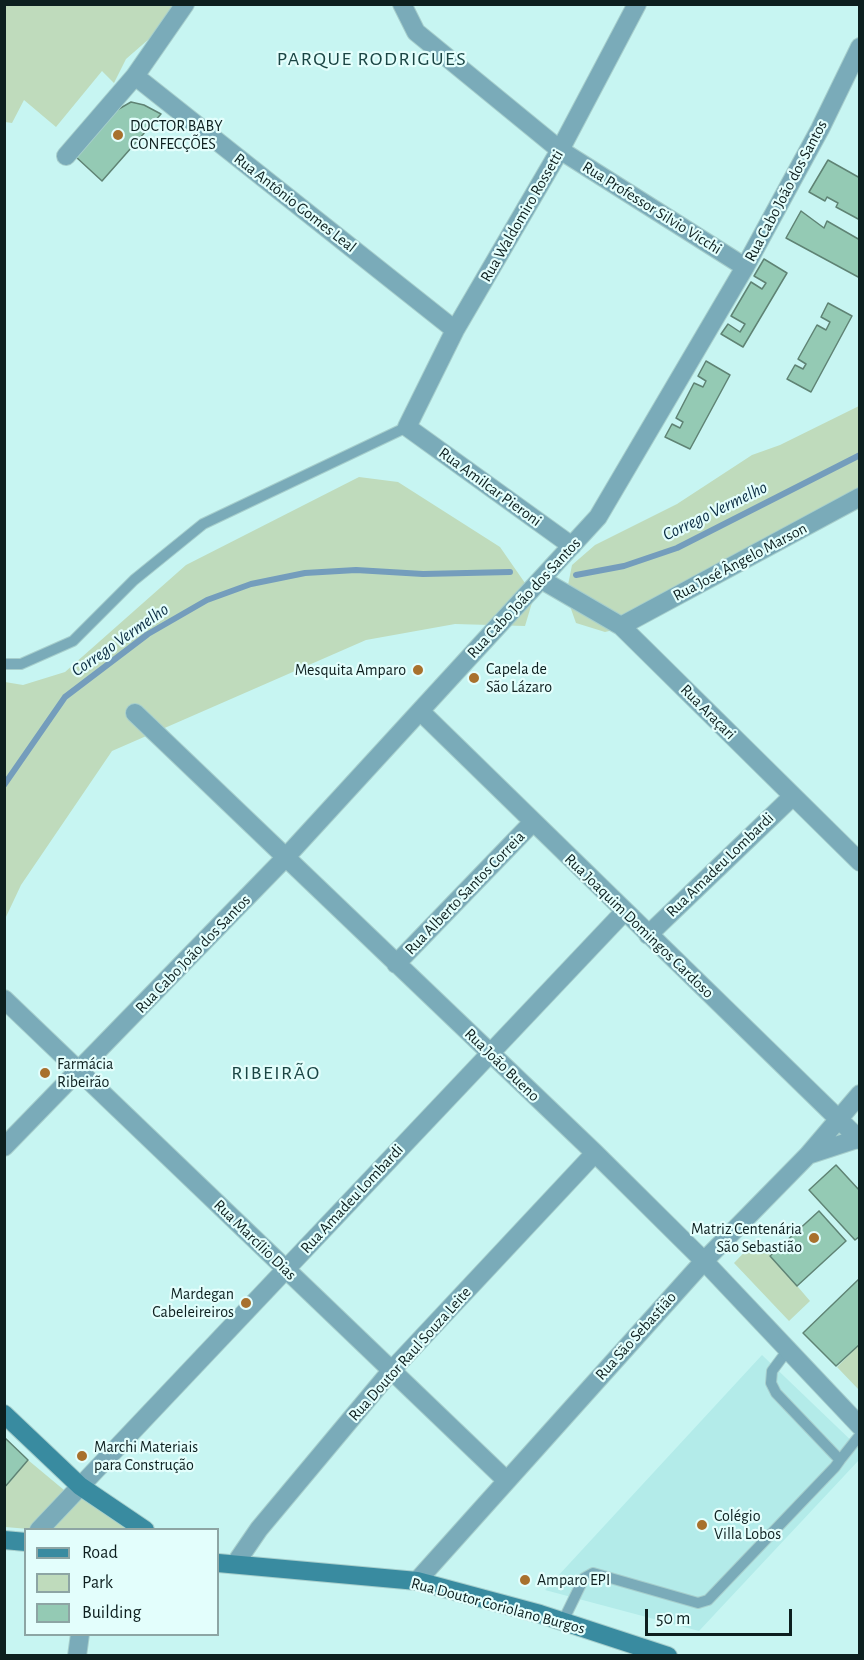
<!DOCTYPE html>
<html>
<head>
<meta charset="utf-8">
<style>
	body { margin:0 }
	#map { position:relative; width:864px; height:1660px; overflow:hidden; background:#c7f5f2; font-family:"Alegreya Sans",sans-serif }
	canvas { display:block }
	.frame { position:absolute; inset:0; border:6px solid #0d1f1f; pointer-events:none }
	.legend { position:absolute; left:24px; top:1528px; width:195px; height:108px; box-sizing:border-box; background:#e3fefc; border:2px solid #8da5a4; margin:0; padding:8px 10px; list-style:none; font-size:18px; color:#0d1f1f }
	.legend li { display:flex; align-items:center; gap:12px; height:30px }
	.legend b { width:30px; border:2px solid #8da5a4 }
	.scale { position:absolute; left:645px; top:1609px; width:147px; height:27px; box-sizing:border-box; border:3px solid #0d1f1f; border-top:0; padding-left:8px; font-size:18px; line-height:21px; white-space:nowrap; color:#0d1f1f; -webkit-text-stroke:4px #e3fefc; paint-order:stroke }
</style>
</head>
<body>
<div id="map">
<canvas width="864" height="1660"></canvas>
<div class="frame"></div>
<ul class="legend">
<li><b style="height:8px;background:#398ba0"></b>Road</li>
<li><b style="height:16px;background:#bfdbbc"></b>Park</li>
<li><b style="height:16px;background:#94cab4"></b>Building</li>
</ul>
<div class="scale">50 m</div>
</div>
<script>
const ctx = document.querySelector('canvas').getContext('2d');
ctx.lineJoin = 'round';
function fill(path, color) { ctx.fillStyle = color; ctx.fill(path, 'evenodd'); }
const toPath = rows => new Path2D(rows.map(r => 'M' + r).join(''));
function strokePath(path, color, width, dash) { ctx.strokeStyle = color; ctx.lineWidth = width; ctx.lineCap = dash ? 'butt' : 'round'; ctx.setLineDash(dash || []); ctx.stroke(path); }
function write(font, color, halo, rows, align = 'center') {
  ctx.font = font + ' "Alegreya Sans",sans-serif'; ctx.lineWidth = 4.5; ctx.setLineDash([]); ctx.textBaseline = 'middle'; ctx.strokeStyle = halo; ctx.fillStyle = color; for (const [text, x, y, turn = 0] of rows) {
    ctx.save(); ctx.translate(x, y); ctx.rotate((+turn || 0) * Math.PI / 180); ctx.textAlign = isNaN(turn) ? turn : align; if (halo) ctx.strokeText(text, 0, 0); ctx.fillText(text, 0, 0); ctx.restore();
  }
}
const built = toPath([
	[762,1355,859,1448,859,1460,699,1631,545,1590]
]);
const green = toPath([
	[4,5,188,5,126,59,114,83,102,71,56,127,24,100,12,123,5,122],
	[859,406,859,503,634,625,605,632,576,623,566,595,572,565,595,545,677,504,752,455,780,445],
	[359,477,398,482,500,547,534,596,525,626,455,624,366,640,112,751,21,885,5,919,5,682,23,685,65,672,186,565],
	[757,1239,810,1301,789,1321,734,1263],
	[859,1345,859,1390,837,1367],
	[28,1460,64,1490,29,1529,5,1527,5,1488],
	[81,1490,143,1530,42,1530]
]);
const stream = toPath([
	[576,575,624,566,677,548,860,455],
	[4,785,65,697,148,634,207,600,251,584,305,573,356,570,423,574,510,572]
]);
const building = toPath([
	[131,102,144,105,161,114,102,181,76,157,117,110,131,102],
	[828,160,860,178,860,220,836,207,838,203,827,197,825,201,809,192,828,160],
	[801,211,824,228,827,221,860,240,860,278,786,238,801,211],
	[764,259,787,273,743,347,721,334,728,324,740,332,745,324,731,316,751,282,762,289,766,283,754,276,764,259],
	[828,303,852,316,811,392,787,379,795,365,803,369,806,364,798,359,817,325,826,330,830,322,821,317,828,303],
	[706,361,730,375,690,449,665,437,672,424,680,428,683,422,676,418,694,383,703,387,706,381,698,376,706,361],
	[836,1165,860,1191,860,1236,855,1240,809,1190,836,1165],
	[819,1211,846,1241,797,1286,770,1256,819,1211],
	[860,1278,860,1344,836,1366,803,1333,860,1278],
	[4,1437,28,1460,4,1488,4,1437]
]);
const lane = toPath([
	[4,664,21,664,73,641,134,580,203,524,407,427],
	[840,1460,860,1435],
	[563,1621,584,1578,593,1573,698,1603,708,1600,835,1467,840,1460,776,1393,771,1383,772,1371,787,1351]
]);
const street = toPath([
	[402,4,416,32,560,150,745,267],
	[135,76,455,330],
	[66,156,135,76,185,4],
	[572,546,407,427,455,330,560,150,637,4],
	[542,580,621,626,860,862],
	[621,626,860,497],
	[420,711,860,1140],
	[135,713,595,1153,704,1261,860,1426],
	[648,935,793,796],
	[396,964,533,822],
	[4,999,506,1480],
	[4,1147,286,857,598,517,745,267,820,129,860,47],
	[808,1155,860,1138],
	[39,1530,624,912],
	[235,1564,259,1529,391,1371,595,1153],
	[417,1581,704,1261,808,1155,860,1094],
	[77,1656,80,1634]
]);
const secondary = toPath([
	[4,1414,80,1486,145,1530],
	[4,1540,26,1542],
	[218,1563,417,1581,540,1614,668,1656]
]);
const markers = [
	[118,135,6,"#a8712d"],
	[418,670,6,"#a8712d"],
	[474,678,6,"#a8712d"],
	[45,1073,6,"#a8712d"],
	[814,1238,6,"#a8712d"],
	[246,1303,6,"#a8712d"],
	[82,1456,6,"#a8712d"],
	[702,1525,6,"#a8712d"],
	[525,1580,6,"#a8712d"]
];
const poiNames = [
	["DOCTOR BABY",130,126],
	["CONFECÇÕES",130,144],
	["Capela de",486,669],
	["São Lázaro",486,687],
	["Mesquita Amparo",406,670,"right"],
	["Farmácia",57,1064],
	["Ribeirão",57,1082],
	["Matriz Centenária",802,1229,"right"],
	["São Sebastião",802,1247,"right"],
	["Mardegan",234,1294,"right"],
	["Cabeleireiros",234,1312,"right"],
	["Marchi Materiais",94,1447],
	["para Construção",94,1465],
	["Colégio",714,1516],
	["Villa Lobos",714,1534],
	["Amparo EPI",537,1580]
];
const streetNames = [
	["Rua Cabo João dos Santos",786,191,-62],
	["Rua Antônio Gomes Leal",295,203,38],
	["Rua Professor Silvio Vicchi",652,208,32],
	["Rua Waldomiro Rossetti",522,216,-60],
	["Rua Amilcar Pieroni",490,487,36],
	["Rua José Ângelo Marson",740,562,-28],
	["Rua Cabo João dos Santos",524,598,-47],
	["Rua Araçari",708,712,45],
	["Rua Amadeu Lombardi",720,865,-44],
	["Rua Alberto Santos Correia",465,893,-46],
	["Rua Joaquim Domingos Cardoso",639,926,44],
	["Rua Cabo João dos Santos",193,954,-46],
	["Rua João Bueno",502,1065,44],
	["Rua Amadeu Lombardi",352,1199,-47],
	["Rua Marcílio Dias",255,1240,44],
	["Rua São Sebastião",636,1336,-48],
	["Rua Doutor Raul Souza Leite",410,1354,-48],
	["Rua Doutor Coriolano Burgos",498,1606,15]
];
const waterNames = [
	["Corrego Vermelho",715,511,-26],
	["Corrego Vermelho",120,640,-35]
];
const quarterNames = [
	["PARQUE RODRIGUES",372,59],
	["RIBEIRÃO",276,1073]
];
fill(built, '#b3ebe9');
fill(green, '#bfdbbc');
strokePath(stream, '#749dbc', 6);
fill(building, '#94cab4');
strokePath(building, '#5f8374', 1.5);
strokePath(lane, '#a6cecc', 12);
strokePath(street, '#a6cecc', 20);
strokePath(secondary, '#a6cecc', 20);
strokePath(lane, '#7aabb9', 10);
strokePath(street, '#7aabb9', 18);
strokePath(secondary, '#398ba0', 18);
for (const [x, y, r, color] of markers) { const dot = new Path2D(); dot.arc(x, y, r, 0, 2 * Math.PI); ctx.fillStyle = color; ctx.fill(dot); strokePath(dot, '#e3fefc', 2); }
write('16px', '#0d1f1f', '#e3fefc', poiNames, 'left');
write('16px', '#0d1f1f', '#e3fefc', streetNames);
write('italic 18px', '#0c2e44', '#e3fefc', waterNames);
ctx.letterSpacing = '1.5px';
write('20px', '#1a4544', '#e3fefc', quarterNames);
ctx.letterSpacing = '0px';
</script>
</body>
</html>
